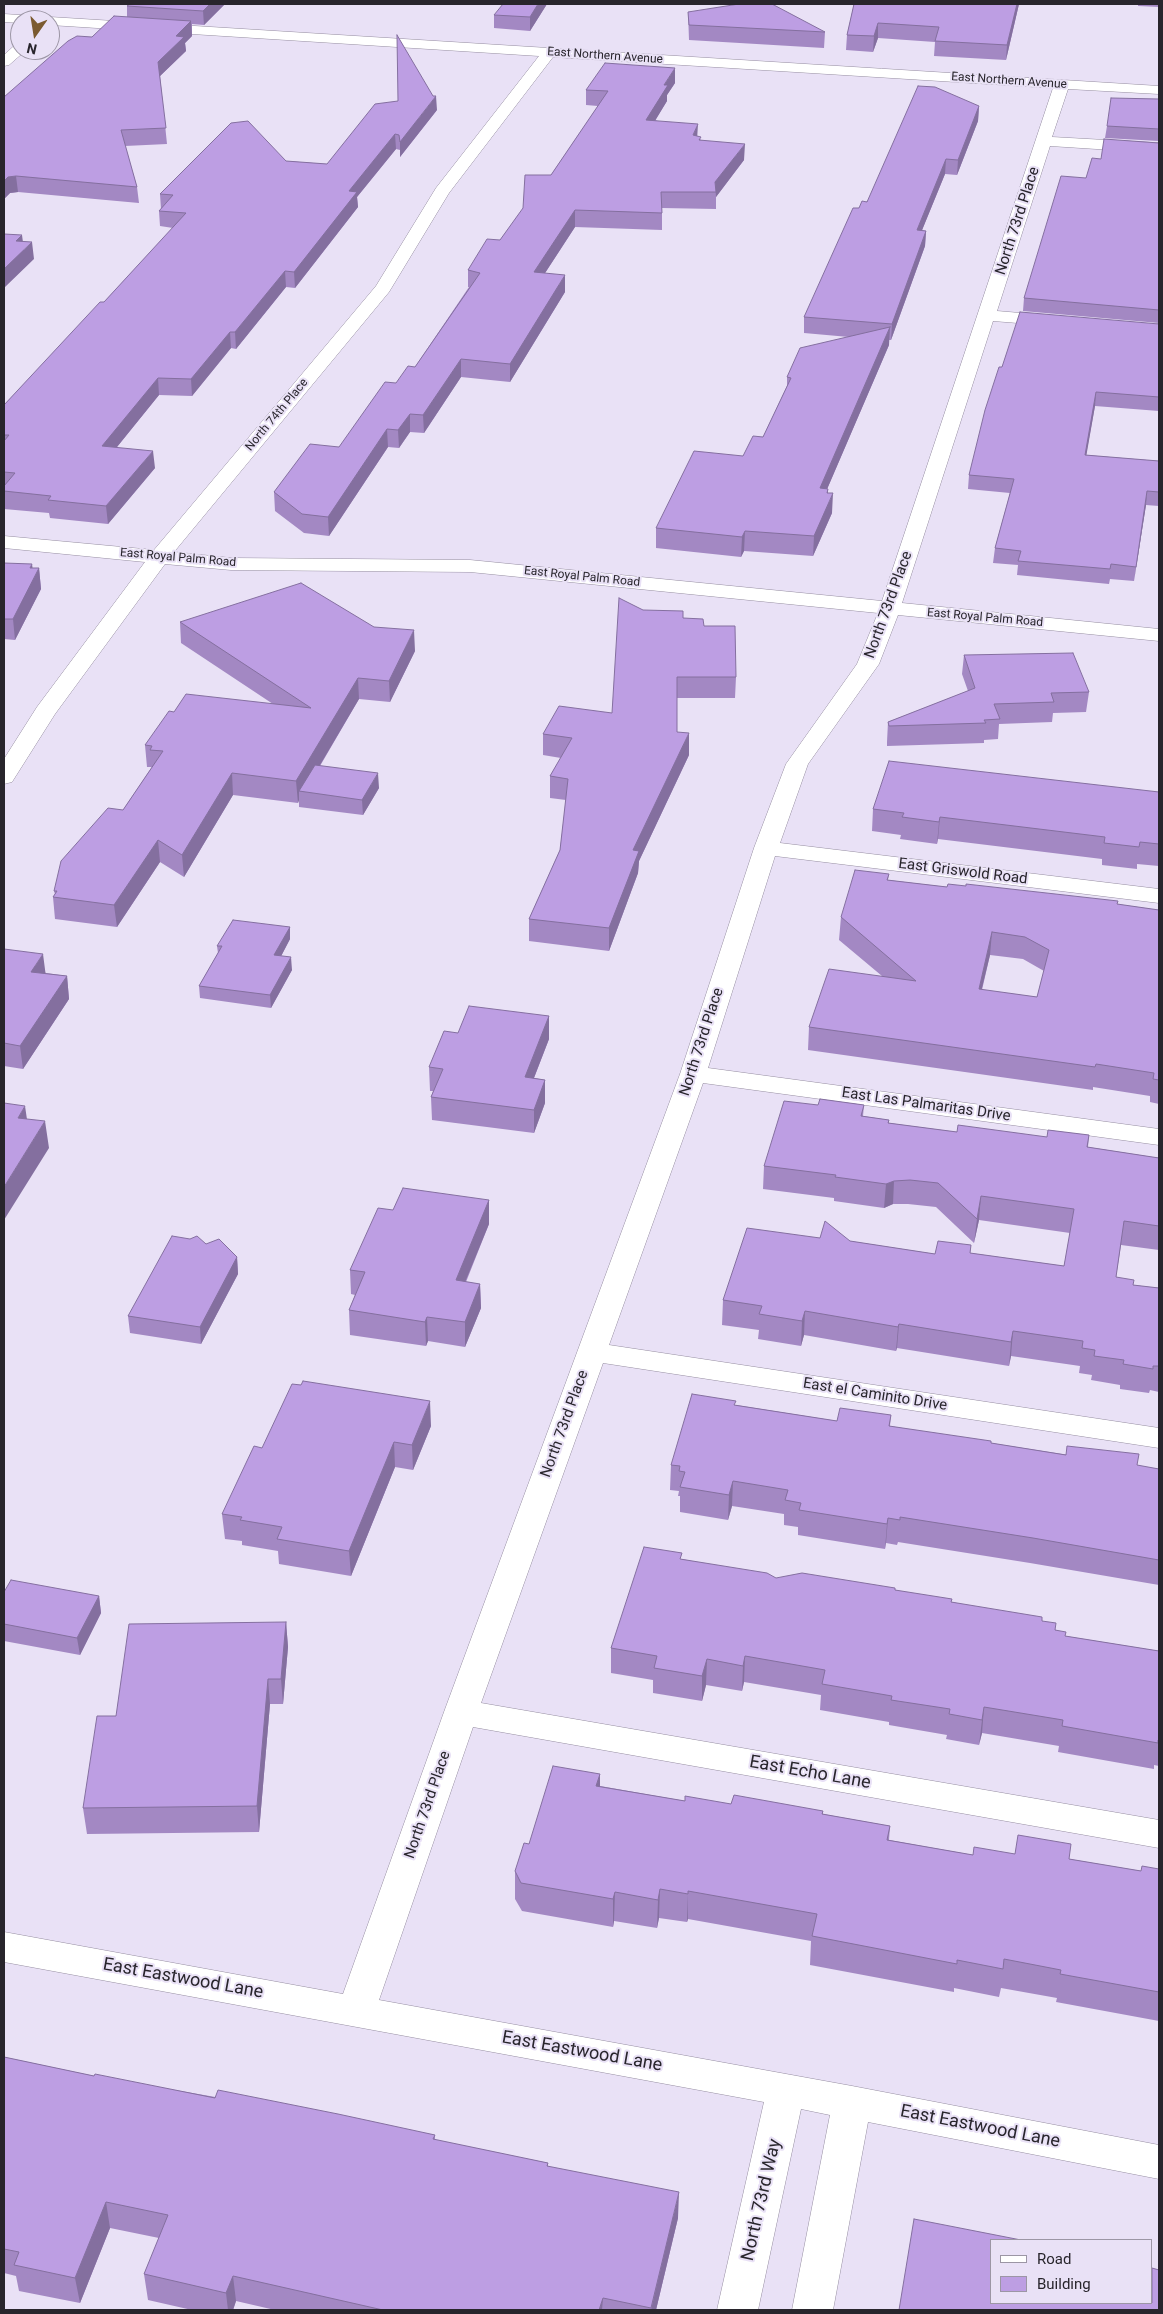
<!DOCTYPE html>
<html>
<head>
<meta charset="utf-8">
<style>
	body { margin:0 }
	#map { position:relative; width:1163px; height:2314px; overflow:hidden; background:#e9e1f6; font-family:Roboto,sans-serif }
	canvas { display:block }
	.frame { position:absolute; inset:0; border:5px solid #28252c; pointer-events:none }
	.legend { position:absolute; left:990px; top:2239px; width:162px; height:65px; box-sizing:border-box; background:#e9e1f6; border:1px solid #9c96a5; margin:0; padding:6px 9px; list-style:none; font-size:15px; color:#28252c }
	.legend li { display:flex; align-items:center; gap:10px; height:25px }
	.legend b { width:25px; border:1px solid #9c96a5 }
	.north { position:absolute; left:10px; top:10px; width:50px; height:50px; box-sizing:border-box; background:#e9e1f6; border:1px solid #9c96a5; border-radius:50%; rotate:193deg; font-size:14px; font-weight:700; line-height:20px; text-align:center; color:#28252c }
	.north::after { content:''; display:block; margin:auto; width:18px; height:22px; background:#7b5a30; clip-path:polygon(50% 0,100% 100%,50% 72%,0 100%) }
</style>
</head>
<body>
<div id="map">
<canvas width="1163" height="2314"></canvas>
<div class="frame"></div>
<ul class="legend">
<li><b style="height:6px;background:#fff"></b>Road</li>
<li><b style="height:14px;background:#bd9ee3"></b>Building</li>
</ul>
<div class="north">N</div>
</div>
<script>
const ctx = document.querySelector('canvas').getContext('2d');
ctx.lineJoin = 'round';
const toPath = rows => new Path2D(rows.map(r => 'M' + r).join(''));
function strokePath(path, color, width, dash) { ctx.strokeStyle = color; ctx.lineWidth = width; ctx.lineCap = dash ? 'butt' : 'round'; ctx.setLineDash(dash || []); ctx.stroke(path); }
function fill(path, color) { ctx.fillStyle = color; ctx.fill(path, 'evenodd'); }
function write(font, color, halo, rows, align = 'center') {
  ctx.font = font + ' Roboto,sans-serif'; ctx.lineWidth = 4; ctx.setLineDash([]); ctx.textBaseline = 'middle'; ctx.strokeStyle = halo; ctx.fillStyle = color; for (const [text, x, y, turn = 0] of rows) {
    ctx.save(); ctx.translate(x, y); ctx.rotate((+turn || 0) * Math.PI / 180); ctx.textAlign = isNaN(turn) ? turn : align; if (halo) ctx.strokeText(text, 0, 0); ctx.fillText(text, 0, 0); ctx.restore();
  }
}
const minor = toPath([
	[4,14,35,16,42,20,20,20,20,23,4,22,4,14],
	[50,17,1159,86,1159,94,1068,89,1052,137,1159,143,1159,153,1050,146,997,311,1055,316,1061,317,1064,321,1061,325,1055,326,993,321,902,603,1159,629,1159,641,898,615,879,664,808,764,780,843,1159,889,1159,903,775,856,708,1068,1159,1129,1159,1145,703,1083,609,1345,1159,1428,1159,1448,603,1363,481,1703,1159,1820,1159,1848,473,1727,379,2000,852,2086,1159,2145,1159,2179,868,2122,833,2310,792,2310,830,2115,801,2109,758,2310,717,2310,764,2102,4,1962,4,1932,343,1994,444,1712,680,1074,754,848,786,764,857,664,878,613,470,572,231,570,165,564,55,714,12,782,4,784,4,759,37,707,145,562,4,548,4,536,154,550,376,286,436,188,539,56,50,25,50,20,44,20,50,17],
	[553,57,1053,88,882,601,470,560,231,558,174,552,389,292,449,193,553,57],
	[20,44,20,50,25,51,9,65,4,66,4,55,15,45,20,44]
]);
const wall = toPath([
	[225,4,204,25,192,24,192,36,185,43,186,51,160,76,167,144,125,146,137,187,139,203,18,192,10,193,4,199,4,97,92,37,127,17,127,6],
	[547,4,530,31,494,28,494,15],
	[854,4,1019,4,1006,60,934,56,935,42,878,38,873,52,846,50,847,35],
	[1138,4,1159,4,1159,7,1138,6],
	[688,12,825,32,824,48,689,40],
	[675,83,667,95,667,101,655,120,697,136,701,140,744,160,716,197,716,209,662,208,662,230,575,227,545,273,565,292,510,382,461,377,424,433,410,432,399,448,388,447,329,536,304,533,275,511,274,492,339,447,396,383,415,367,469,287,468,287,468,270,500,240,551,175,598,106,586,105,586,90],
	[1159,99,1159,142,1159,141,1105,138,1107,126],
	[979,106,978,121,957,175,945,174,922,230,926,231,925,246,891,340,889,340,889,345,827,489,828,489,828,493,832,513,813,556,744,551,741,557,656,548,656,528,743,456,763,437,787,386,787,377,849,337,804,333,804,317,859,208],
	[437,110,400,157,400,150,396,149,357,197,358,207,295,288,286,287,236,349,231,348,192,396,159,395,117,447,155,468,108,524,50,518,49,513,4,509,4,405,104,302,173,228,160,226,159,211,161,209,160,194,286,161,327,164],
	[1159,143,1159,411,1095,406,1086,455,1159,461,1159,506,1146,505,1134,581,1110,579,1109,584,1017,575,1018,565,993,563,995,548,1010,493,968,489,969,475,1002,367,1159,323,1023,311,1024,298,1086,178,1101,159],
	[4,563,32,568,39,568,41,589,15,640,4,639],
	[683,618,704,626,736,677,735,698,677,698,677,732,689,755,639,861,638,873,609,951,529,941,529,919,560,850,566,800,550,798,550,776,561,758,543,755,543,734,612,713],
	[180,622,415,651,390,702,359,699,320,766,379,788,363,815,299,807,299,800,298,803,233,795,184,877,160,862,117,927,55,919,53,897,55,894,54,891,123,810,152,767,147,767,145,745,174,712,273,704,181,643],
	[964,655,1089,692,1086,712,1053,713,1052,722,999,724,998,739,984,740,984,743,887,746,887,742,888,722,968,691,962,674],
	[1159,792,1159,866,1137,864,1137,869,1102,865,1102,859,938,839,937,844,900,839,901,835,872,831,873,809],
	[889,874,888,880,947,887,1117,904,1159,910,1159,1104,1150,1102,1150,1096,1093,1087,1093,1090,808,1050,809,1027,882,976,839,940,841,917],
	[990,955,1023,959,1044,971,1037,997,982,990],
	[290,927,290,939,281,956,292,970,271,1008,200,998,199,986,218,953,217,946],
	[4,949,46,973,67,976,69,999,23,1069,4,1066],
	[549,1016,549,1039,534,1078,545,1080,545,1103,534,1133,432,1120,431,1097,433,1091,430,1091,429,1067,458,1033],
	[818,1105,864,1105,863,1116,889,1120,889,1123,957,1132,1047,1137,1089,1135,1088,1147,1159,1158,1159,1250,1121,1245,1116,1277,1133,1285,1159,1288,1159,1392,1150,1390,1149,1393,1120,1389,1120,1385,1091,1380,1092,1375,1079,1373,1080,1366,1011,1356,1009,1366,897,1348,896,1351,804,1335,801,1346,758,1339,759,1330,722,1325,723,1300,820,1238,850,1241,935,1254,971,1245,970,1253,1064,1266,1070,1233,979,1220,974,1243,936,1207,908,1204,893,1204,884,1208,834,1201,834,1198,763,1189,764,1166],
	[489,1200,489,1224,466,1282,480,1284,481,1308,465,1347,428,1341,426,1346,350,1335,349,1310,355,1295,351,1294,350,1270,393,1210],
	[237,1257,238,1274,201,1344,130,1333,128,1316],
	[736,1405,837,1421,891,1415,890,1426,991,1443,1159,1469,1159,1585,1030,1563,898,1542,897,1545,886,1543,885,1549,798,1535,798,1527,784,1525,784,1514,732,1506,728,1520,680,1512,680,1496,678,1496,679,1491,670,1490,671,1465],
	[431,1426,413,1470,395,1467,351,1576,279,1564,278,1551,242,1545,242,1541,225,1539,222,1514,262,1448],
	[682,1559,776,1578,895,1590,1042,1621,1065,1636,1159,1651,1159,1766,1154,1765,1154,1769,1058,1752,1059,1746,982,1733,979,1745,946,1739,947,1735,889,1725,889,1722,820,1710,821,1695,744,1682,742,1691,706,1685,702,1701,653,1693,653,1680,611,1673,611,1648],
	[4,1592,99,1596,101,1613,80,1655,4,1641],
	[286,1622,288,1647,283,1704,270,1704,259,1832,87,1834,83,1808,116,1716],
	[600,1774,600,1786,685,1801,823,1811,823,1814,890,1826,889,1840,973,1855,1015,1854,1069,1859,1141,1871,1159,1869,1159,2021,1056,2002,1057,1998,1001,1988,999,1997,954,1988,954,1992,810,1965,811,1941,688,1919,687,1922,659,1918,657,1928,614,1921,613,1927,522,1911,515,1899,515,1871,529,1844],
	[4,2057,94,2076,435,2135,435,2140,548,2163,548,2166,678,2218,656,2310,275,2310,236,2301,233,2310,192,2310,148,2300,144,2274,159,2238,110,2228,80,2303,19,2291,16,2276,4,2273]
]);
const shadedWall = toPath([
	[210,4,225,4,204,25,203,11],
	[538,4,547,4,530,31,530,17],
	[1017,4,1019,4,1006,60,1007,45],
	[191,21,192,36,185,43,186,51,159,77,158,62,176,36],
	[878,23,878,38,873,52,874,36],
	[675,68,675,83,667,95,667,101,646,136,646,120,664,85],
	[436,96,437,110,400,157,400,142],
	[979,106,978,121,957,175,958,160],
	[698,124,697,140,693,135],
	[395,134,396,149,357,197,358,207,295,288,294,272,349,191],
	[745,144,744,160,716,197,715,182],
	[946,159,945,174,916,245,917,230],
	[16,176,18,192,10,193,4,199,4,181,8,177],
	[575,210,575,227,534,290,534,272],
	[926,231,925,246,891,340,892,324],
	[22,235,24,250,32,242,34,259,4,288,4,269,16,241],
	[285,271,286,287,236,349,235,332],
	[565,275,565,292,510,382,510,364],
	[890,327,889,345,819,508,820,488],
	[230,332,231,348,192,396,191,379],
	[461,359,461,377,424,433,423,415],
	[158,378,159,395,104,463,102,446],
	[1096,392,1095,406,1084,469,1085,455],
	[410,414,410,432,399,448,398,430],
	[387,429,388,447,329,536,328,517],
	[153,451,155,468,108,524,106,506],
	[828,489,827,507,833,493,832,513,813,556,814,536],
	[1147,491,1146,505,1134,581,1136,567],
	[745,531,744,551,741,557,742,537],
	[32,564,34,578,39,568,41,589,15,640,13,619,30,568],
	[414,630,415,651,390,702,389,681],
	[358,678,359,699,304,792,299,791,299,800,298,803,296,781],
	[689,733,689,755,639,861,638,873,609,951,609,928,633,850],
	[232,773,233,795,184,877,182,855],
	[378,773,379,788,363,815,362,800],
	[940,817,938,839,937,844,939,822],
	[158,840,160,862,117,927,114,905],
	[290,927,290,939,275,968,274,955],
	[992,932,990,955,976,1012,979,989],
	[43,954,46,977,31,972],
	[291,957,292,970,271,1008,270,995],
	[67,976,69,999,23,1069,20,1046],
	[549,1016,549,1039,525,1101,525,1077],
	[545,1080,545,1103,534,1133,534,1110],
	[25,1106,29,1133,18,1118],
	[45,1121,49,1148,4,1220,4,1187],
	[894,1181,893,1204,884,1208,886,1184],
	[981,1196,979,1220,974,1243,977,1219],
	[489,1200,489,1224,456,1304,456,1280],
	[237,1257,238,1274,201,1344,200,1327],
	[480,1284,481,1308,465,1347,465,1322],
	[805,1311,804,1335,801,1346,802,1321],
	[427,1317,428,1341,426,1346,425,1322],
	[899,1324,897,1348,896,1351,898,1327],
	[1013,1331,1011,1356,1009,1366,1011,1342],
	[430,1401,431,1426,413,1470,412,1445],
	[394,1442,395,1467,351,1576,349,1551],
	[733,1481,732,1506,728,1520,729,1495],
	[888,1518,886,1543,885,1549,887,1524],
	[99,1596,101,1613,80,1655,77,1638],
	[286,1622,288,1647,283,1704,281,1679],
	[745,1656,744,1682,742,1691,743,1666],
	[707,1659,706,1685,702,1701,702,1676],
	[268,1679,270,1704,259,1832,257,1806],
	[984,1707,982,1733,979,1745,982,1720],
	[600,1774,600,1802,596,1786],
	[660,1889,659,1918,657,1928,658,1900],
	[688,1891,688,1919,687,1922,688,1894],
	[615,1892,614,1921,613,1927,613,1899],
	[679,2192,678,2218,656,2310,651,2310],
	[106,2202,110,2228,80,2303,75,2278],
	[233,2276,236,2301,233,2310,228,2310,226,2293],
	[603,2298,602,2310,599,2310]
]);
const building = toPath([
	[130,4,210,4,203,11,127,6,130,4],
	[503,4,538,4,530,17,494,15,503,4],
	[739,4,772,4,825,32,689,25,688,12,739,4],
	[854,4,1017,4,1007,45,935,41,939,27,878,23,874,36,847,35,854,4],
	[114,16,191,21,176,36,184,37,158,62,166,128,121,130,137,187,16,176,8,177,4,181,4,97,68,41,77,36,92,37,114,16],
	[397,35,433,96,436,96,400,142,399,135,395,134,349,191,357,192,294,272,285,271,235,332,230,332,191,379,158,378,102,446,153,451,106,506,48,500,51,496,4,491,4,486,15,473,4,472,4,441,9,435,4,435,4,405,100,302,104,302,186,213,159,211,173,195,160,194,231,123,248,121,286,161,327,164,375,104,398,101,397,35],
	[605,63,675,68,664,85,668,85,646,120,698,124,693,135,701,137,699,140,745,144,715,182,716,192,661,192,662,213,575,210,534,272,565,275,510,364,461,359,423,415,410,414,398,430,387,429,328,517,302,514,274,492,310,444,339,447,385,382,396,383,408,366,415,367,480,273,468,270,487,239,500,240,523,208,525,175,551,175,608,91,586,90,605,63],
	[918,86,935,87,979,106,958,160,946,159,917,230,926,231,892,324,804,317,853,208,859,208,862,201,867,202,918,86],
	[1111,98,1159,99,1159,129,1107,126,1111,98],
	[1104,139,1159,143,1159,310,1024,298,1061,176,1086,178,1092,158,1101,159,1104,139],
	[4,234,22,235,16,241,32,242,4,269,4,234],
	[1020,312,1159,324,1159,397,1096,392,1085,455,1159,461,1159,492,1147,491,1136,567,1111,564,1110,569,1018,561,1021,551,995,548,1014,479,969,475,985,410,999,367,1002,367,1020,312],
	[890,327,820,488,828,489,827,493,833,493,814,536,745,531,742,537,656,528,694,451,743,456,753,436,763,437,791,378,787,377,800,348,890,327],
	[4,563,32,564,30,568,39,568,13,619,4,619,4,563],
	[301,583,374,627,414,630,389,681,358,678,296,781,232,773,182,855,158,840,114,905,53,897,57,891,54,891,61,861,108,808,123,810,163,751,150,750,152,746,145,745,169,711,174,712,186,694,311,708,180,622,301,583],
	[619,598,643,610,683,611,683,618,703,619,704,626,735,626,736,677,677,677,677,732,689,733,633,850,639,851,609,928,529,919,560,850,568,779,550,776,572,738,543,734,559,706,612,713,619,598],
	[1073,653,1089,692,1051,693,1054,702,994,704,1000,719,984,720,986,723,889,726,888,722,975,688,964,655,1073,653],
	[889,761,1159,792,1159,844,1140,842,1139,847,1104,843,1105,837,940,817,939,822,902,817,904,813,873,809,889,761],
	[315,765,378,773,362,800,299,791,315,765],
	[855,870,889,874,887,880,947,887,948,884,966,886,966,884,1118,901,1117,904,1159,910,1159,1080,1153,1079,1154,1073,1096,1064,1095,1067,809,1027,829,969,916,981,841,917,855,870],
	[992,932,1025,937,1049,950,1037,997,979,989,992,932],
	[233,920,290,927,274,955,291,957,270,995,199,986,222,946,217,946,233,920],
	[4,949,43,954,31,972,67,976,20,1046,4,1043,4,949],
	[469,1006,549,1016,525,1077,545,1080,534,1110,431,1097,443,1069,429,1067,444,1031,458,1033,469,1006],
	[820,1099,864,1105,861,1116,889,1120,888,1123,957,1132,958,1125,1047,1137,1048,1130,1089,1135,1087,1147,1159,1158,1159,1226,1124,1221,1116,1277,1134,1280,1133,1285,1159,1288,1159,1366,1153,1366,1153,1369,1123,1364,1124,1360,1094,1356,1095,1350,1082,1348,1083,1341,1013,1331,1011,1342,899,1324,898,1327,805,1311,802,1321,759,1314,762,1306,723,1300,747,1228,820,1238,825,1221,850,1241,935,1254,938,1241,971,1245,970,1253,1064,1266,1074,1209,981,1196,977,1219,938,1183,910,1180,894,1181,886,1184,835,1177,836,1175,764,1166,784,1101,818,1105,820,1099],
	[4,1103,25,1106,18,1118,45,1121,4,1187,4,1103],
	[403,1188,489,1200,456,1280,480,1284,465,1322,427,1317,425,1322,349,1310,365,1272,350,1270,378,1208,393,1210,403,1188],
	[172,1236,190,1239,197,1236,206,1244,219,1239,237,1257,200,1327,128,1316,172,1236],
	[303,1381,430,1401,412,1445,394,1442,349,1551,277,1539,282,1527,240,1520,242,1517,222,1514,254,1446,262,1448,292,1384,301,1385,303,1381],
	[692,1394,736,1401,734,1405,837,1421,840,1408,891,1415,889,1426,991,1441,991,1443,1066,1455,1067,1446,1139,1454,1137,1465,1159,1469,1159,1560,1033,1538,900,1517,900,1520,888,1518,887,1524,799,1510,801,1503,785,1500,788,1490,733,1481,729,1495,680,1487,685,1472,679,1471,680,1466,671,1465,692,1394],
	[644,1547,682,1553,680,1559,767,1573,776,1578,802,1573,895,1588,895,1590,952,1599,951,1602,1042,1617,1042,1621,1056,1623,1055,1630,1066,1632,1065,1636,1159,1651,1159,1740,1158,1740,1158,1743,1062,1726,1063,1720,984,1707,982,1720,949,1714,950,1709,891,1700,892,1696,822,1684,825,1670,745,1656,743,1666,707,1659,702,1676,654,1668,657,1656,611,1648,644,1547],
	[11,1580,99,1596,77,1638,4,1624,4,1592,11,1580],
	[286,1622,281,1679,268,1679,257,1806,83,1808,97,1716,116,1716,129,1624,286,1622],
	[553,1766,600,1774,596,1786,685,1801,685,1796,731,1804,734,1795,823,1811,822,1814,890,1826,887,1840,973,1855,974,1847,1015,1854,1018,1835,1071,1844,1069,1859,1141,1871,1142,1866,1159,1869,1159,1992,1060,1974,1061,1970,1004,1959,1003,1969,957,1960,957,1964,812,1936,817,1914,688,1891,688,1894,660,1889,658,1900,615,1892,613,1899,521,1883,515,1871,524,1843,529,1844,553,1766],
	[4,2057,94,2076,95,2074,215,2098,218,2090,338,2114,435,2135,433,2139,548,2163,547,2166,679,2192,651,2308,603,2298,599,2310,383,2310,233,2276,226,2293,144,2274,168,2215,106,2202,75,2278,14,2265,19,2252,4,2249,4,2057],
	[914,2219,1021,2240,992,2240,992,2303,1152,2303,1152,2268,1159,2270,1159,2310,899,2310,914,2219]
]);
const farStreetnames = [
	["East Northern Avenue",605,56,4],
	["East Northern Avenue",1009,81,4],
	["North 74th Place",277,415,-50],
	["East Royal Palm Road",178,558,5],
	["East Royal Palm Road",582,577,6],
	["East Royal Palm Road",985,618,5]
];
const streetNames = [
	["North 73rd Place",1018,221,-72],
	["North 73rd Place",889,605,-70],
	["East Griswold Road",963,872,7],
	["North 73rd Place",702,1042,-72],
	["East Las Palmaritas Drive",926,1105,8],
	["East el Caminito Drive",875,1395,9],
	["North 73rd Place",565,1424,-70],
	["North 73rd Place",428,1805,-71]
];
const nearStreetnames = [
	["East Echo Lane",810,1773,10],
	["East Eastwood Lane",183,1979,10],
	["East Eastwood Lane",582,2052,10],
	["East Eastwood Lane",980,2127,11],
	["North 73rd Way",762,2200,-77]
];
strokePath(minor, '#968ea1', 1);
fill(minor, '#fff');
fill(wall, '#a388c3');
fill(shadedWall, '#846f9f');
fill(building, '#bd9ee3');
strokePath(building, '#846f9f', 1);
write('12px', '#28252c', '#e9e1f6', farStreetnames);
write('15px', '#28252c', '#e9e1f6', streetNames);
write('18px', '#28252c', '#e9e1f6', nearStreetnames);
</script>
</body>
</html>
